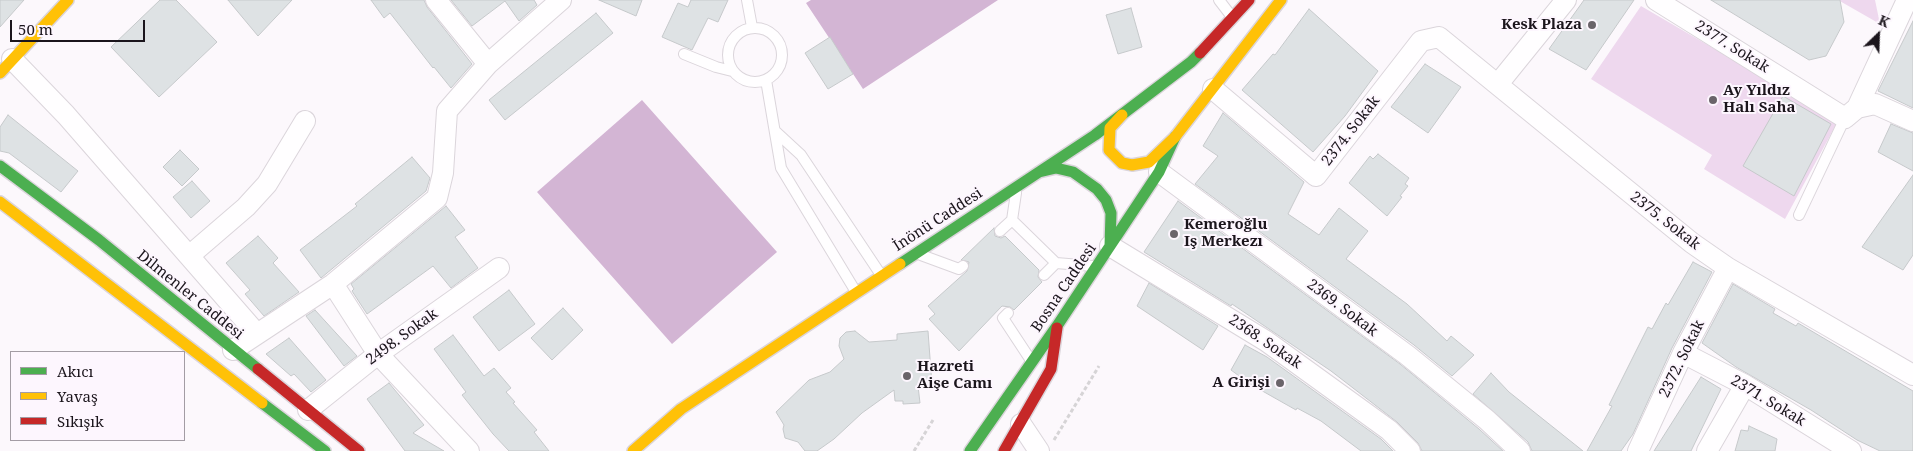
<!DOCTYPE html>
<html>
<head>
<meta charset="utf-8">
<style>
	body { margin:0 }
	#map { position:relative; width:1913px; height:451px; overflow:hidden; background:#fcf8fc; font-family:"Noto Serif",serif }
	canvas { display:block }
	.legend { position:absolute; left:10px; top:351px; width:175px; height:90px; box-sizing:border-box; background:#fdf6fe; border:1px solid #a39ca4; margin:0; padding:6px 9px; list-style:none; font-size:15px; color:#1b151c }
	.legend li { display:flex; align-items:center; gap:10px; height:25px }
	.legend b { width:25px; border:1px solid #a39ca4 }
	.north { position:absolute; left:1853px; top:10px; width:50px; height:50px; -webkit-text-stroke:4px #fdf6fe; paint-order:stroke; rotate:24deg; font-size:14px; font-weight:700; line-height:20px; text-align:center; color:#1b151c }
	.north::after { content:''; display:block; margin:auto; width:18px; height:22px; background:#1b151c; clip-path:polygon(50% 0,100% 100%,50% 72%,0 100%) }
	.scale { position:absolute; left:10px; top:20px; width:135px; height:22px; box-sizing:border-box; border:2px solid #1b151c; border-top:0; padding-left:6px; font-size:15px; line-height:18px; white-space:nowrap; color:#1b151c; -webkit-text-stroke:4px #fdf6fe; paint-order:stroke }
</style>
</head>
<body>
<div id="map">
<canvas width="1913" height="451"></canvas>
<ul class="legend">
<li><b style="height:6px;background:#4caf50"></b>Akıcı</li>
<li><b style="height:6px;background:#ffc107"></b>Yavaş</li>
<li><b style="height:6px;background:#c62828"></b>Sıkışık</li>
</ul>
<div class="north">K</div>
<div class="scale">50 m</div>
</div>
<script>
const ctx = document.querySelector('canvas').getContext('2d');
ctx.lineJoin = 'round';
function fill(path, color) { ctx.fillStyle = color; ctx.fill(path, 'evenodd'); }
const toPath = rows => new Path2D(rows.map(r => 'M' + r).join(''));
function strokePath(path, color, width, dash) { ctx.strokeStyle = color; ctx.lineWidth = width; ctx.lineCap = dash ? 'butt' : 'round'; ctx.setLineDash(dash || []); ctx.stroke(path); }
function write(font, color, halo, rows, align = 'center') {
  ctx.font = font + ' "Noto Serif",serif'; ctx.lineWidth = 4; ctx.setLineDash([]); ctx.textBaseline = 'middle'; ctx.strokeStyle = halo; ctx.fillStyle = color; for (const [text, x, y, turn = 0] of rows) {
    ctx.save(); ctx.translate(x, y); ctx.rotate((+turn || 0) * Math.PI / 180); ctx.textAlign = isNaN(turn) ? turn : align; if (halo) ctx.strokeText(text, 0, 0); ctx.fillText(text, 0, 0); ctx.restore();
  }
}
const green = toPath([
	[1838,0,1875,0,1880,24],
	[1641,6,1838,121,1785,219,1704,169,1712,155,1591,79]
]);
const water = toPath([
	[811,0,998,0,863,89,806,3],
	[642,100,777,252,672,344,537,192]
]);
const building = toPath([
	[0,0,24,0,0,27,0,0],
	[160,0,176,0,217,42,159,97,111,47,160,0],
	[228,0,292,0,258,36,228,0],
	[371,0,424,0,427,7,472,64,451,88,434,67,433,68,390,13,384,18,371,0],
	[451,0,534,0,537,5,519,21,505,1,472,26,451,0],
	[599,0,642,0,636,16,599,0],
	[691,0,728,0,718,22,708,18,692,50,662,37,678,3,688,7,691,0],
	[1584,0,1634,0,1586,70,1549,49,1584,0],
	[1711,0,1840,0,1844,22,1826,56,1809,60,1711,0],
	[1131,8,1142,47,1118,54,1106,15,1131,8],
	[1309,9,1378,71,1345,116,1313,152,1242,90,1273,54,1275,55,1309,9],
	[596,13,613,33,505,120,489,100,596,13],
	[1913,21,1913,108,1878,91,1913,21],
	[830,37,853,74,828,89,805,53,830,37],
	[1425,64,1461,87,1428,133,1391,107,1425,64],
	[1783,96,1831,124,1794,196,1743,166,1783,96],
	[1223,113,1304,182,1288,214,1319,235,1339,208,1368,231,1346,259,1407,304,1447,341,1451,336,1474,355,1452,376,1414,345,1195,184,1218,156,1203,146,1223,113],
	[8,115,78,171,61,192,9,153,0,151,0,127,8,115],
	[1891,124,1913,133,1913,171,1878,152,1891,124],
	[180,150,199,169,182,186,163,167,180,150],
	[1378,154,1409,178,1405,184,1408,186,1400,196,1402,197,1387,216,1349,183,1370,156,1373,159,1378,154],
	[412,157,430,178,426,191,321,278,300,250,357,206,355,204,412,157],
	[1913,175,1913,255,1903,270,1862,247,1913,175],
	[192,181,210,201,191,218,173,197,192,181],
	[1178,201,1400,364,1479,429,1503,451,1422,451,1418,443,1397,422,1331,371,1232,304,1231,306,1144,252,1178,201],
	[446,206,465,230,455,237,478,268,451,288,433,266,367,314,352,291,354,289,351,284,446,206],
	[994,228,995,236,1001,238,1005,236,1039,270,1038,277,1042,282,1014,310,1010,307,1002,306,959,351,929,319,935,314,928,306,967,271,969,262,961,260,994,228],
	[258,236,278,258,273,263,299,292,264,316,245,294,250,290,226,263,258,236],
	[1693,262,1712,272,1672,348,1633,434,1621,451,1587,451,1612,406,1609,405,1648,327,1652,329,1666,303,1668,305,1693,262],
	[1149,283,1218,326,1203,350,1137,306,1149,283],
	[1733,284,1775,309,1773,313,1796,326,1798,323,1913,391,1913,451,1880,451,1857,440,1811,410,1736,367,1702,343,1733,284],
	[509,290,535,324,499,351,473,317,509,290],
	[563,308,583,330,552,360,531,338,563,308],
	[315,310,357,356,344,366,306,316,315,310],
	[855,331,869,342,897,340,897,334,928,331,932,385,918,386,920,403,903,404,903,401,895,401,894,390,862,413,834,439,817,451,805,451,798,442,785,438,783,429,784,425,776,412,809,380,830,372,844,359,839,346,840,338,846,332,855,331],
	[453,335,484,376,494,368,511,388,506,392,515,402,513,403,537,430,534,432,549,451,509,451,493,434,462,395,466,392,434,349,453,335],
	[289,338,326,380,311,392,294,374,291,376,266,354,289,338],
	[1245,345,1267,357,1381,439,1393,451,1361,451,1321,421,1297,408,1296,410,1250,384,1231,370,1245,345],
	[1491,373,1509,392,1583,451,1532,451,1528,442,1473,394,1491,373],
	[1701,377,1721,389,1691,451,1654,451,1701,377],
	[389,383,424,425,413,433,444,451,405,451,367,399,389,383],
	[1749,426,1777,439,1775,451,1735,451,1741,430,1748,431,1749,426]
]);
const path = toPath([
	[1054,440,1099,366],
	[914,451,933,420]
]);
const lane = toPath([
	[747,0,752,27],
	[1219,0,1232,17],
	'728 55a27 27 0 1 1 54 0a27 27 0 1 1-54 0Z',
	[684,54,716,67,732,71],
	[766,80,781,168,856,292],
	[775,131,801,155,881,275],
	[1799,215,1845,118],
	[1012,220,1056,263],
	[1000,231,1012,220,1016,193],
	[921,255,959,269,963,266],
	[1044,275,1056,263,1093,266],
	[1008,313,1003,318,1030,359]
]);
const street = toPath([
	[436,0,488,64],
	[1656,0,1845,118,1857,108,1875,104,1913,121],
	[12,59,66,115,257,334],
	[1498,84,1566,0],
	[1213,89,1316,176,1421,41,1439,37,1692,243,1728,268,1913,375],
	[1857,108,1907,0],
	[1159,172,1407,355,1487,420,1520,451],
	[1110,246,1266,341,1389,430,1410,451],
	[189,256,246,207,267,184,305,121],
	[333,284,378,354,469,451],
	[233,350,333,284,437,198,443,173,447,111,488,64,561,0],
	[1683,353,1745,385,1851,451],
	[308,410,378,354,499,268],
	[1021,424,1039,451],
	[1638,451,1683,353,1728,268],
	[1707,451,1745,385]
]);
const fast = toPath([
	[0,166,99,240,258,369],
	[1039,172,1056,168,1073,172,1097,189,1106,200,1111,213,1110,246],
	[900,264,1095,135,1191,62,1200,53],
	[262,403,325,451],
	[970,451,1057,326,1159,172,1175,137]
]);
const slow = toPath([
	[0,73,68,0],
	[1122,115,1110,128,1109,150,1122,163,1132,165,1149,162,1175,137,1281,0],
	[0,202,262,403],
	[633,451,681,409,900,264]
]);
const jam = toPath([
	[1200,53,1249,0],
	[258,369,359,451],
	[1004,451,1051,369,1057,328]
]);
const markers = [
	[1592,25,5,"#6a646a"],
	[1713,100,5,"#6a646a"],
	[1174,234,5,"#6a646a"],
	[907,376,5,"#6a646a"],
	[1280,383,5,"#6a646a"]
];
const poiNames = [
	["Kesk Plaza",1582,25,"right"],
	["Ay Yıldız",1723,91],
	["Halı Saha",1723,108],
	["Kemeroğlu",1184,225],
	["Iş Merkezı",1184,242],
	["Hazreti",917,367],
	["Aişe Camı",917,384],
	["A Girişi",1270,383,"right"]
];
const streetNames = [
	["2377. Sokak",1732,47,32],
	["2374. Sokak",1351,131,-52],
	["İnönü Caddesi",938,220,-33],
	["2375. Sokak",1665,221,38],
	["Bosna Caddesi",1064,288,-56],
	["Dilmenler Caddesi",190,295,39],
	["2369. Sokak",1342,308,37],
	["2498. Sokak",402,337,-36],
	["2368. Sokak",1265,342,34],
	["2372. Sokak",1682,359,-64],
	["2371. Sokak",1768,401,31]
];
fill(green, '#eed8ee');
fill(water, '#d3b5d4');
fill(building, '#dee2e4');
strokePath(building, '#c6c9cb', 1);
strokePath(lane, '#dbd5db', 12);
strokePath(street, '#dbd5db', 22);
strokePath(fast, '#dbd5db', 14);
strokePath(slow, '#dbd5db', 14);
strokePath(jam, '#dbd5db', 14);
strokePath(path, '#d6d4d6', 3, [4, 2.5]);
strokePath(lane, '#fffeff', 10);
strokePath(street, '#fffeff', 20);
strokePath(fast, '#4caf50', 11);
strokePath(slow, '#ffc107', 11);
strokePath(jam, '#c62828', 11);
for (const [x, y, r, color] of markers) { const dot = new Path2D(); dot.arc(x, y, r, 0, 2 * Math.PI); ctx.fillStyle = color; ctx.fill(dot); strokePath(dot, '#fdf6fe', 2); }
write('bold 15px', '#1b151c', '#fdf6fe', poiNames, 'left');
write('15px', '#1b151c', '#fdf6fe', streetNames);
</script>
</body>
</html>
